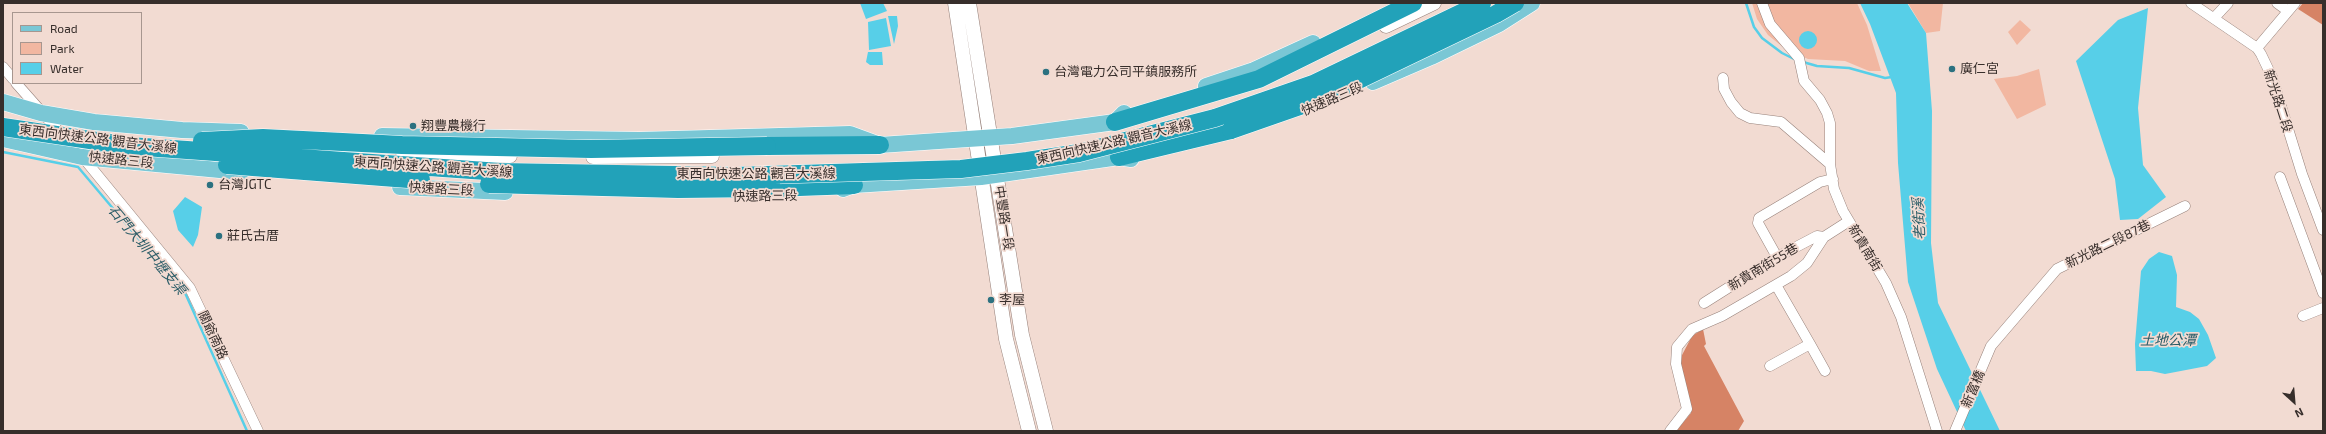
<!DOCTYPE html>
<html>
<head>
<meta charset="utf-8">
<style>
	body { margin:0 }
	#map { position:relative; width:2326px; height:434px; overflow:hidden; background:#f2dbd2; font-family:"Exo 2",sans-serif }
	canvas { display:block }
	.frame { position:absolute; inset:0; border:4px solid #372e2b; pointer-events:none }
	.legend { position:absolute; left:12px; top:12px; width:130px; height:72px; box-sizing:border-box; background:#f2dbd2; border:1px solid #a7968f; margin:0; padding:5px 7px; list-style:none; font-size:12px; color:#372e2b }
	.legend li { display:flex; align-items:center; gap:8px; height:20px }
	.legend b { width:20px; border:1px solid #a7968f }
	.north { position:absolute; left:2274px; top:382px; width:40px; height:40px; -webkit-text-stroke:3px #f2dbd2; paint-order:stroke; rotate:154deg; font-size:11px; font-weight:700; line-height:16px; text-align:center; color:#372e2b }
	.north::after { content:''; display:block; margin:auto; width:14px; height:18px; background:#372e2b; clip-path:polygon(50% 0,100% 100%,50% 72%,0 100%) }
</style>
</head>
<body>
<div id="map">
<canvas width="2326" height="434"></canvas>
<div class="frame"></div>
<ul class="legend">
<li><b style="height:5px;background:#7ac7d5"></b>Road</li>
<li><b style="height:11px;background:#f2b7a1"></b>Park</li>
<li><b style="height:11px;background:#57cfe8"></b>Water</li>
</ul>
<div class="north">N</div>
</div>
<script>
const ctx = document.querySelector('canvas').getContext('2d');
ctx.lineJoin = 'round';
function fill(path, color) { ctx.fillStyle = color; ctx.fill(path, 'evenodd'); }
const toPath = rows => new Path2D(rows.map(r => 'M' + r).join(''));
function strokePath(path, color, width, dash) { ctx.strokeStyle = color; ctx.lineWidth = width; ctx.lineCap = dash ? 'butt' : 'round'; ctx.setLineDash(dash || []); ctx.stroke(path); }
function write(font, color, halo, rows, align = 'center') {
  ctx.font = font + ' "Exo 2","Noto Sans TC",sans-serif'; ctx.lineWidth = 3.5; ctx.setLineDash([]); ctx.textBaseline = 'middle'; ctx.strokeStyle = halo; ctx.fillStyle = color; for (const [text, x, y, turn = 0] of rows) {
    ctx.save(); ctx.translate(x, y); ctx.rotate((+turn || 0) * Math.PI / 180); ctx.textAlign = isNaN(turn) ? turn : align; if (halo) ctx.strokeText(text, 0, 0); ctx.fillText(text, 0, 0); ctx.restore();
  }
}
const green = toPath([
	[1752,3,1857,3,1867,25,1881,71,1869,71,1845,61,1808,59,1784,48,1768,35,1757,19],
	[1908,3,1943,3,1940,31,1926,33],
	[2020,20,2031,30,2017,45,2008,32],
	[2039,69,2046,105,2017,119,1994,79,2017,76]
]);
const forest = toPath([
	[2303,3,2323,3,2323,25,2298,9],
	[1703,329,1706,344,1704,346,1744,421,1738,431,1676,431,1691,413,1681,368,1681,357,1692,336]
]);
const water = toPath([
	[860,3,883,3,887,11,866,19],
	[1860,3,1907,3,1926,33,1932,111,1931,243,1938,303,2000,431,1966,431,1937,369,1908,282,1898,163,1896,93,1870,24],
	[2148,8,2138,108,2143,165,2166,197,2138,219,2120,220,2115,179,2076,61,2118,20],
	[888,16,897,16,898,26,894,44],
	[886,18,891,46,869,50,868,22],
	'1799 40a9 9 0 1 1 18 0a9 9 0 1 1-18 0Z',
	[868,52,882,52,883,65,870,65,866,62],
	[185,197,202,207,198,235,193,247,178,230,173,211],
	[2159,252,2172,256,2177,275,2176,307,2190,312,2199,319,2208,335,2216,358,2207,366,2165,374,2151,371,2136,371,2135,344,2141,271,2149,259]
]);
const stream = toPath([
	[1746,3,1754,27,1762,38,1782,53,1796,60],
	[1803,62,1817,66,1849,68,1885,78,1892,77],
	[3,152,78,167,186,295,247,431]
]);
const street = toPath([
	[1762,3,1770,24,1799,58,1804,81,1820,100,1827,113,1830,123,1830,164,1834,189,1843,211,1886,283,1901,317,1937,431],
	[2191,3,2257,48,2261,54,2272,77,2302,174,2323,230],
	[2277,3,2288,11],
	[2214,18,2228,3],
	[2257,48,2295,3],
	[3,67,13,79],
	[1723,78,1724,89,1731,102,1740,113,1750,118,1781,122,1830,164],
	[16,83,62,135],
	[81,155,190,288,258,431],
	[2280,177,2323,293],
	[1777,257,1758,223,1759,218,1820,182,1833,179],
	[1704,303,1777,257,1817,236,1824,237],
	[2303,316,2323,308],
	[1810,344,1825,371],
	[1770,366,1810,344,1776,285],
	[1670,431,1687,409,1676,364,1677,347,1692,329,1722,316,1791,276,1807,263,1824,237,1849,221],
	[1955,431,1991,346,2057,269,2185,206]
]);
const secondary = toPath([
	[955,3,1006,339,1029,431],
	[969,3,1022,335,1046,431],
	[1386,26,1434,3],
	[403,153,510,156],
	[593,157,712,156]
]);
const primary = toPath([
	[1373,82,1431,57,1499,24,1532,3],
	[1206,86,1254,70,1313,43],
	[3,102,41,113,94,122,182,130,241,132],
	[382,136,639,140,850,134,880,145,1012,136,1115,122,1124,113],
	[3,139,82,157,241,172],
	[400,187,505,192],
	[843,189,854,185,981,177,1119,157,1131,159]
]);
const highway = toPath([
	[1115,122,1259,79,1413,3],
	[767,146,880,145],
	[1119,157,1231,130],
	[772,188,854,185]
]);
const highwayBridge = toPath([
	[3,127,130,146,500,172,734,176,961,169,1027,161,1079,153,1215,118,1313,84,1482,3],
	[1231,130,1317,100,1496,14,1515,3],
	[202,141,263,138,402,145,591,149,767,146],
	[227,165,421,180],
	[489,184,678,189,772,188]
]);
const markers = [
	[1952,69,4,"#2c7180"],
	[1046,72,4,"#2c7180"],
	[413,126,4,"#2c7180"],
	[210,185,4,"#2c7180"],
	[219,236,4,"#2c7180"],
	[991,300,4,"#2c7180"]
];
const poiNames = [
	["廣仁宮",1960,69],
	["台灣電力公司平鎮服務所",1054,72],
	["翔豐農機行",421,126],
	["台灣JGTC",218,185],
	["莊氏古厝",227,236],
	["李屋",999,300]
];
const streetNames = [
	["快速路三段",1332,99,-23],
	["新光路二段",2278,101,72],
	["東西向快速公路 觀音大溪線",98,139,7],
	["東西向快速公路 觀音大溪線",1114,142,-13],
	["快速路三段",121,160,6],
	["東西向快速公路 觀音大溪線",433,167,4],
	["東西向快速公路 觀音大溪線",756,174],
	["快速路三段",441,189,3],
	["快速路三段",765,196,-1],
	["中豐路一段",1004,218,81],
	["新光路二段87巷",2108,244,-26],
	["新貴南街",1865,248,59],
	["新貴南街55巷",1763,267,-31],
	["關爺南路",213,335,65],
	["新富橋",1973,389,-67]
];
const waterNames = [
	["老街溪",1919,219,-93],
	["石門大圳中壢支渠",147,250,50],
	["土地公潭",2168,340]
];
fill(green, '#f2b7a1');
fill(forest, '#d68365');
fill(water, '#57cfe8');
strokePath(stream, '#57cfe8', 2.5);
strokePath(street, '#97827b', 11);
strokePath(secondary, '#97827b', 15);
strokePath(primary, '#fff', 17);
strokePath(highway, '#fff', 19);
strokePath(street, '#fff', 10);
strokePath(secondary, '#fff', 14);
strokePath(primary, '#7ac7d5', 16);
strokePath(highway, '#22a2b9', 18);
strokePath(highwayBridge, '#fff', 19, []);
strokePath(highwayBridge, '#22a2b9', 18);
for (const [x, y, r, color] of markers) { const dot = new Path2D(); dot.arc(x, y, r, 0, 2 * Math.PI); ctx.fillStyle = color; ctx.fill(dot); strokePath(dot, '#f2dbd2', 1.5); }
write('13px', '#372e2b', '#f2dbd2', poiNames, 'left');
write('13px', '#372e2b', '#f2dbd2', streetNames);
write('italic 14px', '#2a5c67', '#f2dbd2', waterNames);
</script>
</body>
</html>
